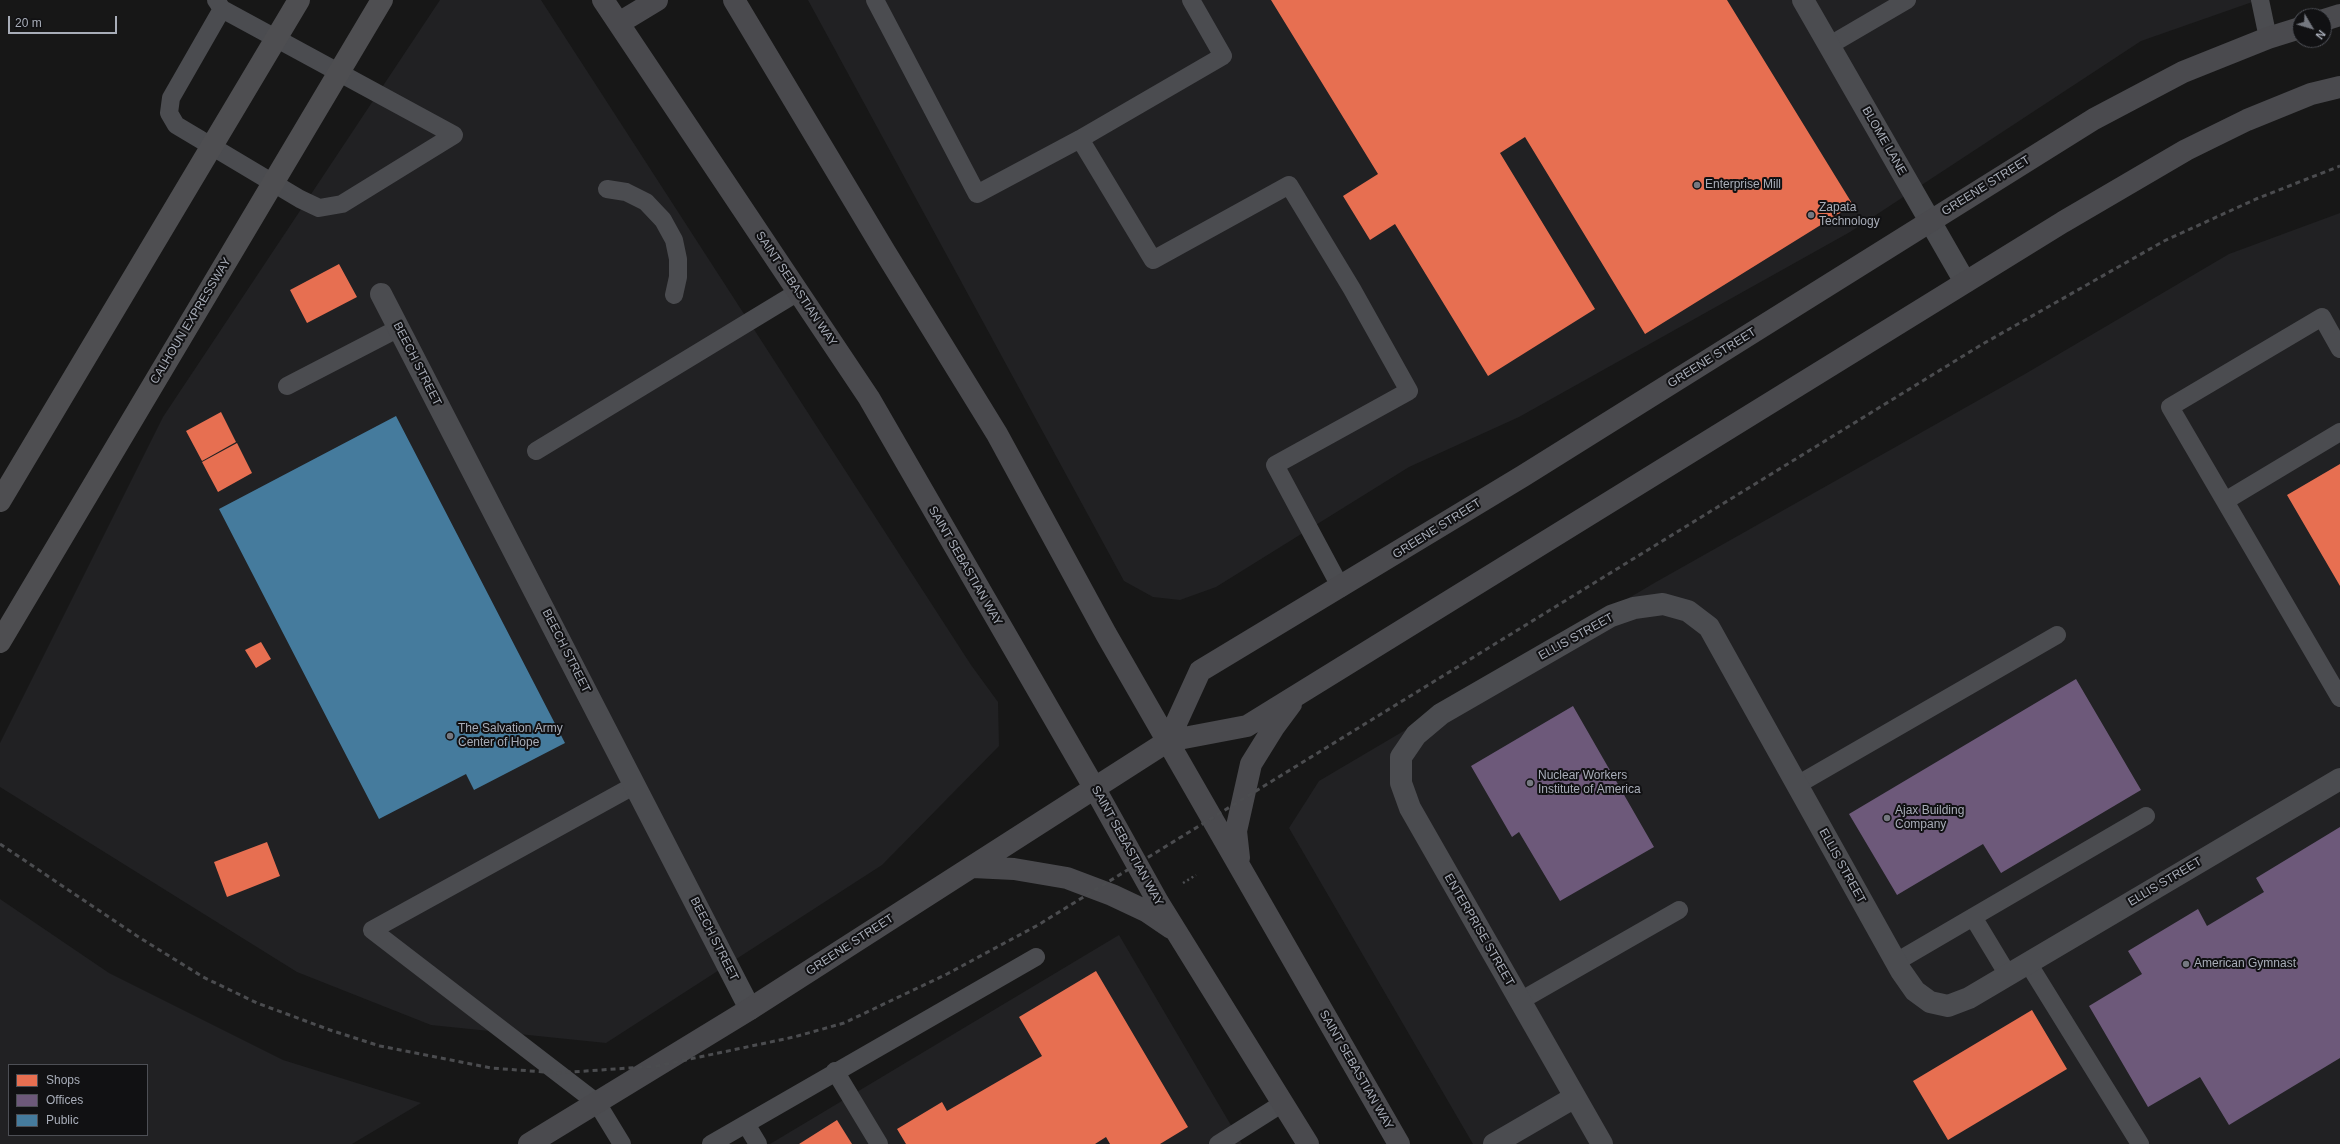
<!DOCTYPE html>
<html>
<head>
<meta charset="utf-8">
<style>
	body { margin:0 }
	#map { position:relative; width:2340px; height:1144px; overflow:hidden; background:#171717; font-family:Arial,sans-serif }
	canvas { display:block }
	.legend { position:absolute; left:8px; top:1064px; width:140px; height:72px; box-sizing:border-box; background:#111113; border:1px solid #4d4f55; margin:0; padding:5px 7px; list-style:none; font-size:12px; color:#a8adb8 }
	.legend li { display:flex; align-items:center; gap:8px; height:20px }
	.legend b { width:20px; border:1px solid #4d4f55 }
	.north { position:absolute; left:2292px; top:8px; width:40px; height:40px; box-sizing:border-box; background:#111113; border:1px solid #4d4f55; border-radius:50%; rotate:128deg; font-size:11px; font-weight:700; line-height:16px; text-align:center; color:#a8adb8 }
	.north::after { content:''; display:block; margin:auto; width:14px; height:18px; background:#757880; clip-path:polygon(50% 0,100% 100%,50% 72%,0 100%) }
	.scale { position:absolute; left:8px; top:16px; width:109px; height:18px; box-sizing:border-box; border:2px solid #a8adb8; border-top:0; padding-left:5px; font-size:12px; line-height:14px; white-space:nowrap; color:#a8adb8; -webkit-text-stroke:3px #111113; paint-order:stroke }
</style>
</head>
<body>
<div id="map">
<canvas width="2340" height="1144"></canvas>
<ul class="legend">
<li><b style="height:11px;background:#e76f51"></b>Shops</li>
<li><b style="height:11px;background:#6d597a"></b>Offices</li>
<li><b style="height:11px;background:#457b9d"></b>Public</li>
</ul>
<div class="north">N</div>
<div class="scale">20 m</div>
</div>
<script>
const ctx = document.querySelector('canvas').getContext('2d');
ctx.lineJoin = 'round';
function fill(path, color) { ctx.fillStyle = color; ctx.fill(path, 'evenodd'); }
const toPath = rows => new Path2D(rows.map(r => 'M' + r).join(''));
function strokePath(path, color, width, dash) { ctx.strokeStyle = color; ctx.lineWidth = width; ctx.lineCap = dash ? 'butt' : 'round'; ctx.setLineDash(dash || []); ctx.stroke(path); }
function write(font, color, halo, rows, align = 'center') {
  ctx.font = font + ' Arial,sans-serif'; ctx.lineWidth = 4; ctx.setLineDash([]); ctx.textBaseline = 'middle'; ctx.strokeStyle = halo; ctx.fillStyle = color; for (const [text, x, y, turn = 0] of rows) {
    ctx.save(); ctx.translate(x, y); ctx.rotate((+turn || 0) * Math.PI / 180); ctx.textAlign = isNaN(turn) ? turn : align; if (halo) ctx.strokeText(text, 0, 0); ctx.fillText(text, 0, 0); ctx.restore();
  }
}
const built = toPath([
	[440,0,541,0,971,665,998,702,999,746,882,865,606,1043,431,1025,297,972,0,787,0,743,163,417],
	[808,0,2258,0,2141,41,1850,232,1519,417,1409,467,1216,587,1180,600,1153,597,1124,581],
	[2340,213,2340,1144,1473,1144,1289,828,1319,781,1656,582,2025,374,2229,254],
	[0,899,109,973,283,1060,421,1103,352,1144,0,1144],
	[9,1065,147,1065,147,1135,9,1135],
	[1119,935,1242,1144,770,1144]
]);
const shops = toPath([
	[1271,0,1727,0,1853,205,1645,334,1525,137,1500,153,1595,309,1488,376,1395,224,1370,240,1343,196,1378,174],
	[339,264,357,297,307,323,290,290],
	[221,412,236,442,202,461,186,431],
	[237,443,252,473,218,492,202,462],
	[2340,464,2340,586,2287,495],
	[261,642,271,659,256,668,245,650],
	[267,842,280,876,227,897,214,862],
	[1096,971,1188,1127,1160,1144,1110,1144,1106,1137,1095,1144,906,1144,897,1129,942,1102,947,1111,1042,1056,1019,1017],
	[2032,1010,2067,1069,1948,1140,1913,1081],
	[837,1120,852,1144,799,1144]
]);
const offices = toPath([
	[2076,679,2141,790,2001,873,1983,844,1897,895,1849,814],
	[1573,706,1654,847,1560,901,1519,832,1512,837,1471,766],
	[2340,827,2340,1058,2229,1125,2200,1077,2148,1107,2089,1006,2142,974,2128,951,2198,909,2207,926,2264,892,2256,878]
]);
const public = toPath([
	[396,416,565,743,474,790,466,774,379,819,219,509]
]);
const path = toPath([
	[1183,883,1196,875]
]);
const service = toPath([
	[216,0,222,9,454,135,342,204,319,208,300,199,176,125,169,113,171,98,222,9],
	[875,0,977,194,1080,139,1223,56,1191,0],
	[2260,0,2268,38],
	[1830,45,1907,0],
	[1080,139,1153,260,1289,185,1352,289,1409,391,1275,465,1341,588],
	[607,189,626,192,646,202,663,220,674,240,678,259,678,277,674,295],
	[2340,349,2322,317,2170,407,2340,698],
	[287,386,399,328],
	[536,451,798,292],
	[2225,501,2340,432],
	[1797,785,2057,635],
	[1973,917,2008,975],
	[1896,962,2146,816],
	[2028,963,2140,1144],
	[1520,1001,1679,910],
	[835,1071,879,1144],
	[746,1124,758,1144],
	[622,1144,597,1103,372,930,635,785],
	[711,1144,1036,957],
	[1218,1144,1283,1103]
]);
const minor = toPath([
	[1803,0,1965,282],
	[381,294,750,1009],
	[1494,1144,1575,1097],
	[1602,1144,1410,808,1401,783,1401,757,1416,735,1441,714,1611,616,1634,608,1663,604,1688,611,1709,627,1901,971,1915,991,1930,1002,1948,1006,1969,998,2340,779]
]);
const secondary = toPath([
	[603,0,869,398,1095,789,1158,902,1308,1144],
	[734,0,885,252,997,434,1106,634,1399,1144],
	[2324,20,2340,15],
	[619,23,657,0],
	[1168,741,1200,671,1523,476,2094,119,2183,72,2268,38,2300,28],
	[1239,858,1236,831,1251,764,1274,727,1291,704],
	[973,867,1014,869,1067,878,1112,895,1146,911,1171,928],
	[529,1144,750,1009,1168,741,1247,726,2063,222,2186,150,2247,120,2311,94,2340,87]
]);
const rail = toPath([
	[0,844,137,936,203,977,257,1003,330,1030,380,1046,491,1068,558,1073,657,1066,794,1037,844,1023,947,974,1038,925,1981,345,2164,241,2256,199,2340,166]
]);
const motorwayBridge = toPath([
	[0,501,299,0],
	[0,642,382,0]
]);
const markers = [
	[1697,185,4,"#757880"],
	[1811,215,4,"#757880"],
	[450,736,4,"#757880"],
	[1530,783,4,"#757880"],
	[1887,818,4,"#757880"],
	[2186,964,4,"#757880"]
];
const streetNames = [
	["BLOME LANE",1884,141,60],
	["GREENE STREET",1986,186,-32],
	["SAINT SEBASTIAN WAY",796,289,56],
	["CALHOUN EXPRESSWAY",191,321,-59],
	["GREENE STREET",1712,358,-32],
	["BEECH STREET",417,364,63],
	["GREENE STREET",1437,529,-32],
	["SAINT SEBASTIAN WAY",965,566,60],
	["ELLIS STREET",1576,637,-29],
	["BEECH STREET",566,651,63],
	["SAINT SEBASTIAN WAY",1127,846,61],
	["ELLIS STREET",1842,866,61],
	["ELLIS STREET",2165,882,-31],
	["ENTERPRISE STREET",1479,930,60],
	["BEECH STREET",714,939,63],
	["GREENE STREET",850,945,-33],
	["SAINT SEBASTIAN WAY",1356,1070,60]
];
const poiNames = [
	["Enterprise Mill",1705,185],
	["Zapata",1819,208],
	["Technology",1819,222],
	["The Salvation Army",458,729],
	["Center of Hope",458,743],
	["Nuclear Workers",1538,776],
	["Institute of America",1538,790],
	["Ajax Building",1895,811],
	["Company",1895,825],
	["American Gymnast",2194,964]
];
fill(built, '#212123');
fill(shops, '#e76f51');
fill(offices, '#6d597a');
fill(public, '#457b9d');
strokePath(path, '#4d4e52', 2.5, [2, 3]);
strokePath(service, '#4b4c50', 18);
strokePath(minor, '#4b4c50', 22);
strokePath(secondary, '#4a4a4e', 22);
strokePath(rail, '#4b4c4f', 3, [5, 4]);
strokePath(motorwayBridge, '#4e4e51', 22);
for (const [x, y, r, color] of markers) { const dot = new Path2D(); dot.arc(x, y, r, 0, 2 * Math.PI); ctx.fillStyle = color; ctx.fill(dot); strokePath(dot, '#111113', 1.5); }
write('12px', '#a8adb8', '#111113', streetNames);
write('12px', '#a8adb8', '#111113', poiNames, 'left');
</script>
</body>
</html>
